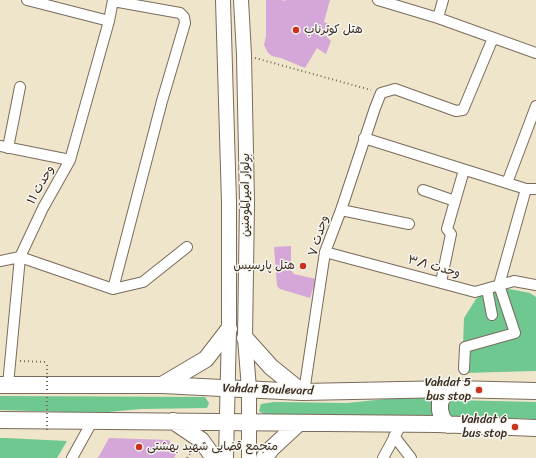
<!DOCTYPE html>
<html>
<head>
<meta charset="utf-8">
<style>
	body { margin:0 }
	canvas { display:block; background:#eee5cb }
</style>
</head>
<body>
<canvas width="536" height="458"></canvas>
<script>
const ctx = document.querySelector('canvas').getContext('2d');
ctx.lineJoin = 'round';
function fill(path, color) { ctx.fillStyle = color; ctx.fill(path, 'evenodd'); }
const toPath = rows => new Path2D(rows.map(r => 'M' + r).join(''));
function strokePath(path, color, width, dash) { ctx.strokeStyle = color; ctx.lineWidth = width; ctx.lineCap = dash ? 'butt' : 'round'; ctx.setLineDash(dash || []); ctx.stroke(path); }
function write(font, color, halo, rows, align = 'center') {
  ctx.font = font + ' Sriracha,"Playpen Sans Arabic",sans-serif'; ctx.lineWidth = 3; ctx.setLineDash([]); ctx.textBaseline = 'middle'; ctx.strokeStyle = halo; ctx.fillStyle = color; for (const [text, x, y, turn = 0] of rows) {
    ctx.save(); ctx.translate(x, y); ctx.rotate((+turn || 0) * Math.PI / 180); ctx.textAlign = isNaN(turn) ? turn : align; if (halo) ctx.strokeText(text, 0, 0); ctx.fillText(text, 0, 0); ctx.restore();
  }
}
const green = toPath([
	[509,289,530,293,536,297,536,371,462,373,464,318,476,299,488,291],
	[0,396,205,397,209,403,207,408,141,409,97,413,0,410],
	[395,398,436,398,436,415,265,415,259,411,261,404,274,402,347,403],
	[452,400,536,402,536,419,451,417,446,407],
	[0,438,6,438,67,441,57,458,0,458]
]);
const building = toPath([
	[266,0,281,0,285,1,285,0,330,0,324,22,329,24,325,35,331,41,326,54,317,48,305,68,281,58,272,56,268,53,264,45,266,36],
	[291,246,291,270,294,274,316,279,310,298,280,289,277,286,274,247],
	[109,438,169,440,176,454,174,458,98,458]
]);
const path = toPath([
	[255,58,371,90],
	[20,361,47,362],
	[187,458,192,451]
]);
const street = toPath([
	[27,0,109,21],
	[378,0,438,18,536,53],
	[113,1,180,13,184,17,185,23,162,101,113,289],
	[438,18,443,0],
	[364,138,526,189,536,189],
	[0,146,70,160],
	[8,148,20,87],
	[507,183,536,106],
	[423,190,455,201],
	[341,210,409,224],
	[325,252,475,292,514,281,536,285],
	[0,261,20,257,113,289,143,282,187,247],
	[441,282,451,234,447,229,464,170],
	[487,289,492,315],
	[464,369,465,347,515,333,499,285,526,189],
	[8,385,20,257,43,208,70,160,109,21,113,0],
	[304,392,325,252,341,210,375,108,381,93,395,89,456,111,463,110,493,38],
	[394,436,411,458],
	[72,458,93,420],
	[383,458,402,423]
]);
const secondary = toPath([
	[223,0,229,202,229,329,226,458],
	[241,0,244,55,247,202,245,338,249,389,249,458]
]);
const primary = toPath([
	[245,338,271,367,302,392],
	[0,385,162,385,302,392,452,389,536,391],
	[162,385,206,359,229,329],
	[0,420,437,424,536,428],
	[173,421,201,440,214,458],
	[448,425,442,418,440,410,440,402,445,394,452,389],
	[264,458,272,448,299,423]
]);
const pathBridge = toPath([
	[47,430,47,362]
]);
const markers = [
	[296,30,4,"#c8321e"],
	[303,266,4,"#c8321e"],
	[479,390,4,"#c8321e"],
	[515,427,4,"#c8321e"],
	[139,447,4,"#c8321e"]
];
const poiNames = [
	["هتل کوثرناب",304,30,"left"],
	["هتل پارسیس",295,266],
	["Vahdat 5",471,383],
	["bus stop",471,397],
	["Vahdat 6",507,420],
	["bus stop",507,434],
	["متجمع قضایی شهید بهشتی",147,447,"left"]
];
const streetNames = [
	["وحدت ۱۱",41,185,-61],
	["بولوار امیرالمومنین",246,195,-90],
	["وحدت ۷",319,236,-73],
	["وحدت ۳/۱",434,267,15],
	["Vahdat Boulevard",268,390,2]
];
fill(green, '#6ec890');
fill(building, '#d5a7d9');
strokePath(street, '#7a6b5b', 12);
strokePath(secondary, '#7a6b5b', 16);
strokePath(primary, '#7a6b5b', 18);
strokePath(path, '#7a6b5b', 2, [1, 3]);
strokePath(street, '#fff', 10);
strokePath(secondary, '#fff', 14);
strokePath(primary, '#fff', 16);
strokePath(pathBridge, '#7a6b5b', 2, [1, 3]);
for (const [x, y, r, color] of markers) { const dot = new Path2D(); dot.arc(x, y, r, 0, 2 * Math.PI); ctx.fillStyle = color; ctx.fill(dot); strokePath(dot, '#f6f6f2', 1.5); }
write('12px', '#3b2a1e', '#f6f6f2', poiNames, 'right');
write('12px', '#3b2a1e', '#f6f6f2', streetNames);
</script>
</body>
</html>
